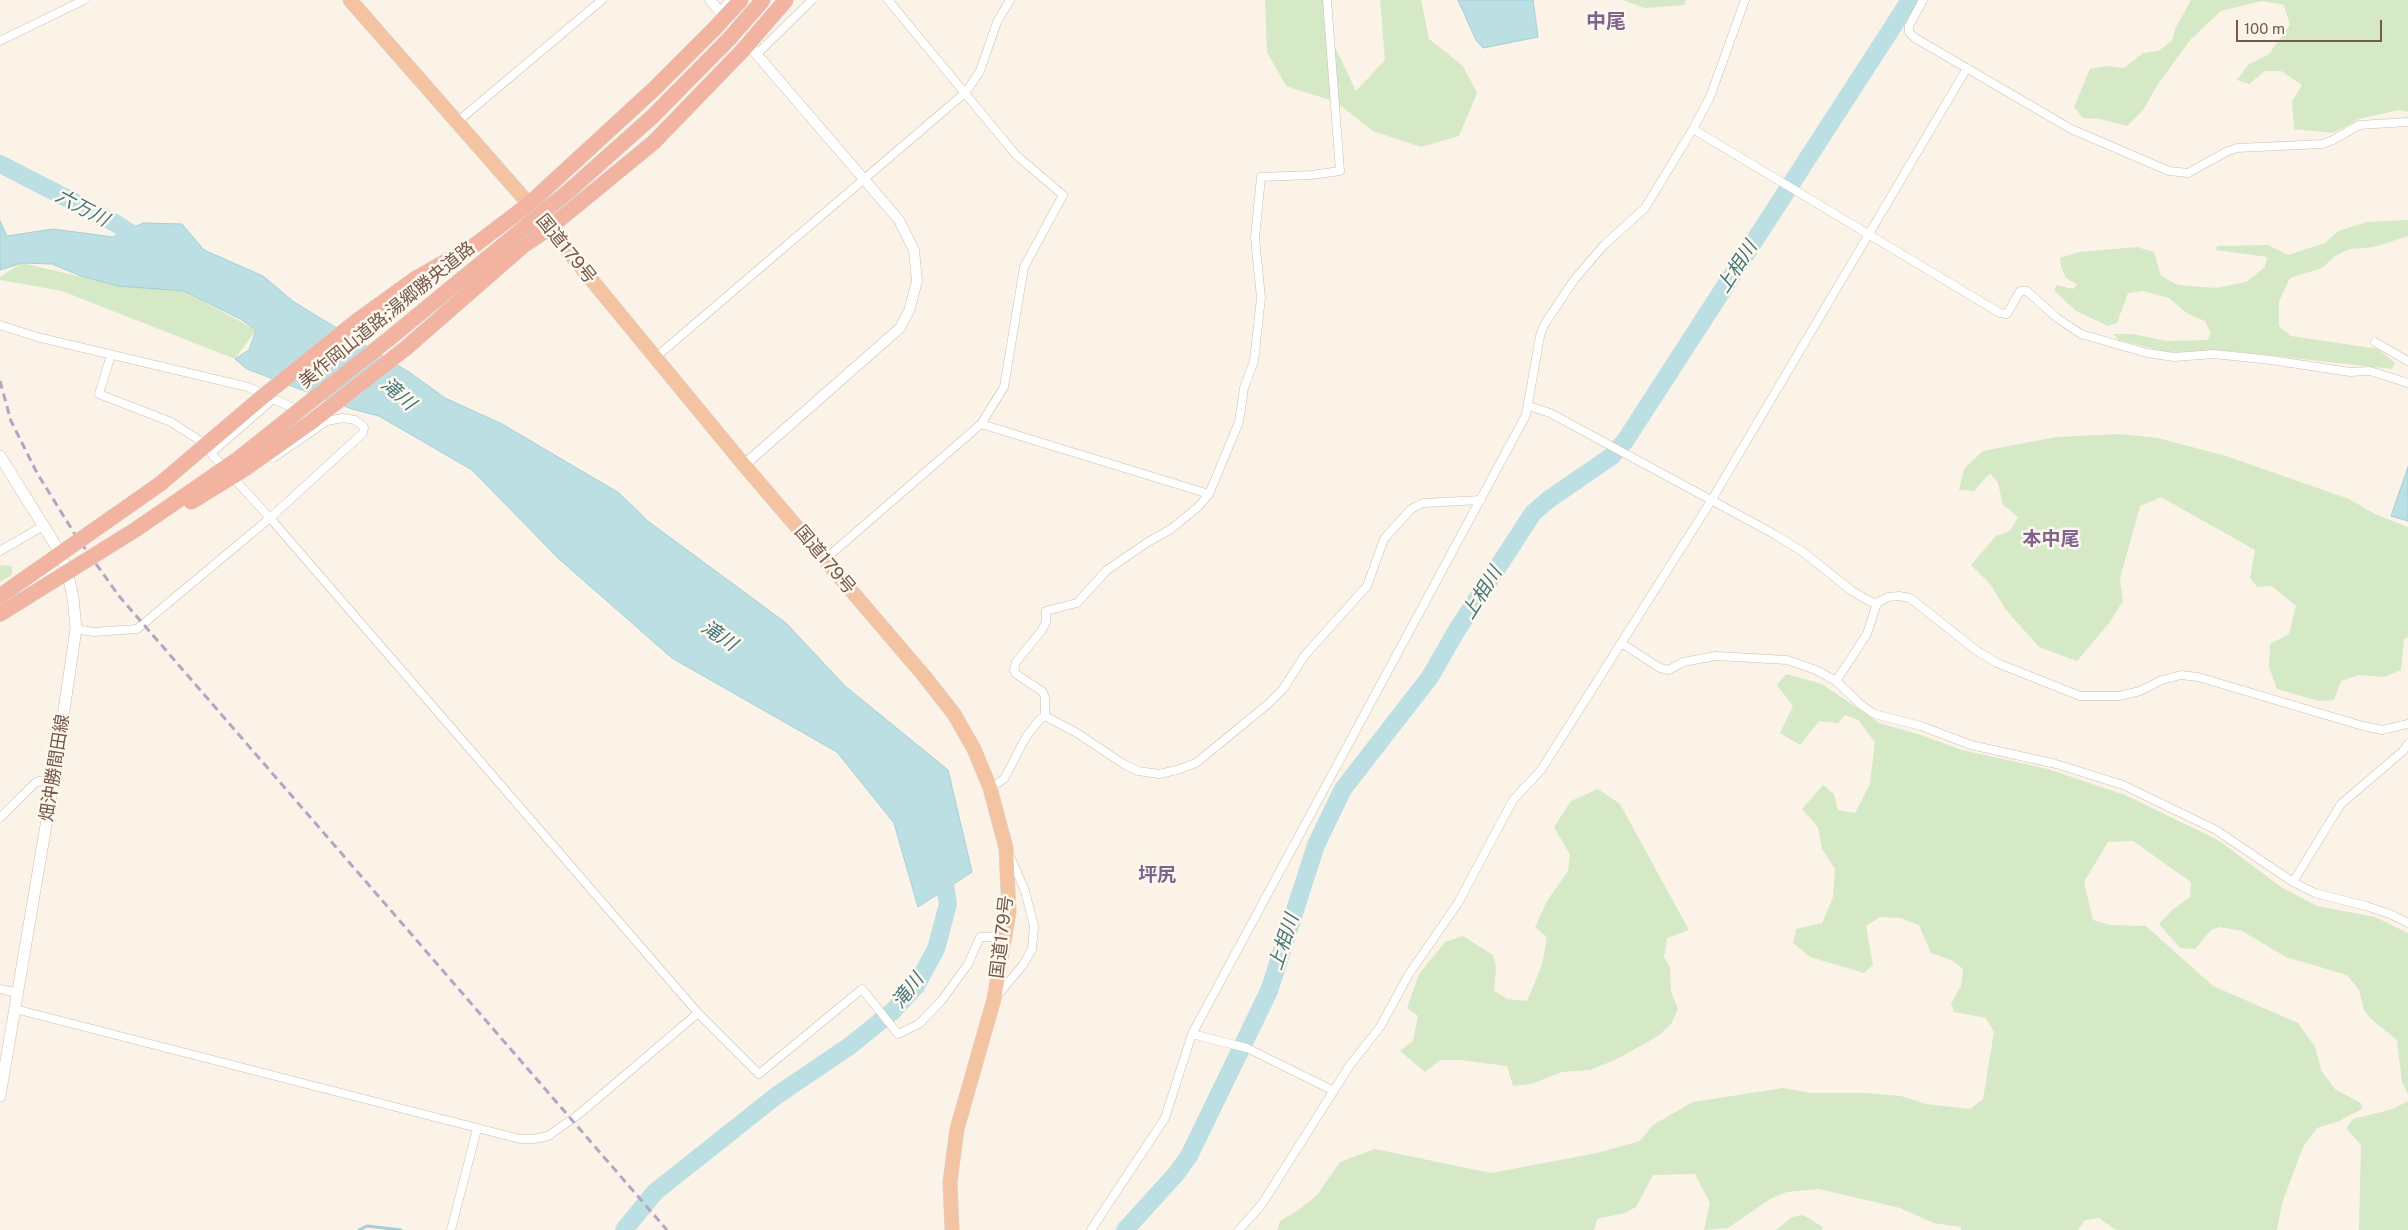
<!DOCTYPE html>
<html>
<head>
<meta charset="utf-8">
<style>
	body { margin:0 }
	#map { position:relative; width:2408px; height:1230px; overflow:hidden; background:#fbf3e7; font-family:"Public Sans",sans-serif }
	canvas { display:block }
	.scale { position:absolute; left:2236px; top:20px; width:146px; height:22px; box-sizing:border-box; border:2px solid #74594c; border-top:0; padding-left:6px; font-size:15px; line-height:18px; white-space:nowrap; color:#74594c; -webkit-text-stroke:4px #fef7ed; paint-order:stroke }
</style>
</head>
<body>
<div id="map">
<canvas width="2408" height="1230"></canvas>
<div class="scale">100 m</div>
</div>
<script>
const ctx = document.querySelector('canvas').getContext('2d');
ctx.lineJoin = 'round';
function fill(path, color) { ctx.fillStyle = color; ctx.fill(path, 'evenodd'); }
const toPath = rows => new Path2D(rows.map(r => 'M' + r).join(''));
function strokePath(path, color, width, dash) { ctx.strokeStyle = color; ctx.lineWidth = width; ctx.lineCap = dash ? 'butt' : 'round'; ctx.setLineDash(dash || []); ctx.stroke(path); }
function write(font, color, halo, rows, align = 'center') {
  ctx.font = font + ' "Public Sans","Noto Sans JP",sans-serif'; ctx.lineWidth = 5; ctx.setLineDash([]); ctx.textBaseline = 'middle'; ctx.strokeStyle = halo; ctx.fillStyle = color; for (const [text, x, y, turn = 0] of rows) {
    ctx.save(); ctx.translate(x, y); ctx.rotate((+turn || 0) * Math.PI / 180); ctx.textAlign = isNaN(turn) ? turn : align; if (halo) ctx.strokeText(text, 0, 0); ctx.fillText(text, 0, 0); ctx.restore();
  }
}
const green = toPath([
	[1265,0,1329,0,1335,47,1356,91,1385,60,1380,0,1421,0,1429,39,1463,66,1477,93,1459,136,1421,147,1373,131,1336,102,1286,86,1267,52],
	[1623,0,1686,0,1684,5,1645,8],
	[2191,0,2408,0,2408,112,2398,110,2359,119,2333,133,2294,129,2292,101,2302,85,2281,71,2265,71,2249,84,2237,80,2248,65,2269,54,2290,25,2284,5,2262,1,2221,11,2191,39,2158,84,2143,110,2127,126,2100,119,2083,118,2074,107,2090,69,2107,66,2124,68,2143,53,2158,51,2172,41,2175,29],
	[2408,220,2408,236,2374,247,2350,249,2335,256,2322,268,2290,278,2279,301,2279,326,2291,336,2378,349,2395,363,2392,369,2229,351,2166,352,2119,340,2113,334,2132,334,2167,341,2207,340,2211,334,2205,321,2188,314,2169,298,2143,291,2128,293,2117,323,2108,326,2076,311,2054,290,2057,285,2073,289,2077,284,2066,278,2061,267,2060,258,2079,252,2137,247,2154,252,2161,276,2178,285,2216,288,2246,282,2265,267,2267,257,2216,250,2217,246,2268,245,2288,255,2325,243,2338,231,2367,222],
	[22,263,90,279,184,291,256,330,235,359,62,291,0,280,0,277],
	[2119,434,2158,438,2226,456,2349,499,2375,514,2408,527,2408,637,2404,639,2401,670,2384,677,2359,675,2341,681,2334,700,2319,701,2277,689,2269,667,2270,644,2289,634,2296,606,2272,586,2257,587,2250,578,2255,550,2161,497,2140,506,2120,578,2123,601,2109,623,2077,661,2039,647,2006,610,1991,585,1971,565,1996,536,2010,531,2018,517,2003,505,1998,483,1990,473,1974,491,1959,490,1964,469,1983,451,2056,437],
	[0,565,12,566,12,575,0,582],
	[1786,674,1822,684,1879,723,1924,736,1962,750,2048,769,2125,795,2218,840,2281,887,2317,906,2375,917,2408,933,2408,1094,2402,1082,2397,1040,2371,1019,2364,1010,2359,990,2347,975,2286,957,2242,931,2220,927,2211,930,2195,949,2180,948,2159,924,2172,910,2190,897,2191,882,2133,841,2108,842,2084,882,2093,920,2110,925,2146,926,2213,986,2298,1023,2315,1047,2322,1072,2336,1090,2361,1103,2362,1109,2339,1121,2317,1128,2303,1147,2282,1203,2277,1230,2116,1230,2099,1218,2085,1220,2078,1230,1961,1230,1961,1227,1933,1223,1900,1208,1819,1189,1787,1192,1770,1199,1728,1228,1704,1230,1710,1203,1695,1174,1653,1175,1636,1207,1625,1213,1597,1219,1594,1230,1277,1230,1280,1221,1300,1209,1317,1195,1340,1162,1375,1149,1491,1173,1597,1153,1640,1141,1653,1125,1693,1102,1783,1088,1811,1093,1866,1093,1901,1096,1926,1104,1970,1109,1983,1099,1994,1032,1986,1018,1954,1012,1951,1004,1961,986,1963,969,1953,961,1931,953,1919,925,1900,918,1880,917,1866,926,1873,965,1864,973,1810,957,1793,943,1796,929,1822,923,1833,897,1835,869,1822,849,1818,827,1802,809,1823,785,1834,794,1838,810,1855,813,1870,784,1875,742,1858,720,1845,715,1838,723,1819,721,1800,745,1780,733,1793,706,1777,685],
	[1598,789,1620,804,1689,930,1667,938,1664,957,1670,967,1671,992,1678,1009,1671,1024,1658,1036,1615,1060,1590,1070,1562,1072,1531,1084,1513,1086,1507,1066,1459,1060,1440,1060,1425,1072,1400,1051,1413,1041,1418,1016,1407,1008,1419,974,1445,942,1463,936,1493,955,1496,968,1494,991,1508,999,1527,1001,1542,965,1547,937,1535,927,1547,901,1568,871,1570,855,1554,827,1571,801],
	[2408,1101,2408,1230,2359,1230,2361,1145,2346,1128,2353,1119,2393,1109],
	[1803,1215,1823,1227,1822,1230,1776,1230,1792,1217]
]);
const water = toPath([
	[1458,0,1533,0,1538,37,1483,48,1476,40,1458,0],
	[0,221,7,236,53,229,113,237,143,223,182,224,204,250,263,276,294,302,409,372,445,398,502,424,619,493,649,522,786,623,845,686,948,770,972,872,918,907,894,823,837,752,672,658,558,558,472,470,379,416,352,409,247,369,235,359,249,350,256,330,242,320,184,291,118,286,81,276,52,264,22,263,0,270,0,221],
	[2408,467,2408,521,2391,516,2408,467]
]);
const stream = toPath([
	[359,1230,367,1226,401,1230]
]);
const river = toPath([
	[0,164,115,223,142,240,142,244],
	[624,1230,655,1192,776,1096,851,1045,893,1011,916,986,936,949,948,904,942,866],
	[1125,1230,1176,1174,1189,1156,1269,991,1316,845,1343,789,1430,677,1457,630,1533,513,1548,500,1612,456,1625,441,1910,0]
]);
const minor = toPath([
	[1923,0,1909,26,1909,32,1915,38,2071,129,2169,171,2188,173,2226,152,2237,148,2323,144,2333,140,2359,125,2408,122],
	[720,12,730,0],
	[0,41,84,0],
	[757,54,812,0],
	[457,122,602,0],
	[1693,129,2000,313,2007,314,2020,291,2027,291,2057,318,2081,334,2147,353,2174,357,2214,354,2271,360,2350,372,2370,371,2408,383],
	[0,325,37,337,248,387,300,411],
	[2375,342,2408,361],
	[111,355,99,394,171,422,199,440,270,518,698,1013,759,1074,862,989,898,1034,919,1024,942,1000,968,964,980,937,1005,937],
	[656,357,966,92,980,71,997,22,1010,0],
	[1529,406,1550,413,1774,534,1803,552,1852,591,1871,602,1877,603,1888,597,1899,596,1910,598,1977,651,1997,663,2080,696,2119,696,2140,691,2162,680,2181,675,2198,677,2363,726,2382,730,2408,724],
	[981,424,1209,494],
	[211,453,272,400],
	[273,458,327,421],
	[0,551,43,526],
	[824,560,981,424,1004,387,1024,267,1063,195,1016,155,888,0],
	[76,629,93,632,137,629,270,518,363,433,364,427,355,420,343,418,327,421,316,417],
	[1621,643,1660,668,1669,670,1683,662,1716,656,1787,660,1816,670,1836,681,1860,704,1874,714,1921,726,1971,745,2056,764,2123,785,2216,830,2293,882,2315,893,2366,906,2390,914,2408,923],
	[1836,681,1867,634,1877,603],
	[1045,716,1045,698,1043,692,1016,674,1014,670,1016,662,1042,630,1046,622,1046,611,1077,603,1107,570,1148,542,1171,529,1198,507,1209,494,1239,422,1244,388,1254,361,1261,298,1255,238,1261,177,1311,175,1340,171,1327,0],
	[990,788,1004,779,1026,737,1040,719,1045,716,1077,733,1125,765,1138,771,1159,774,1177,770,1196,763,1268,704,1283,689,1305,655,1367,586,1384,539,1411,509,1423,503,1481,500],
	[0,818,36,782,54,778],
	[2293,882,2341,804,2403,751,2408,744],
	[0,989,18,993],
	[997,996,1023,965,1032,949,1034,926,1025,891,1010,856],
	[15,1009,520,1139,534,1139,548,1136,578,1115,698,1013],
	[1192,1034,1247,1048,1334,1091],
	[451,1230,477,1129],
	[1091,1230,1165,1118,1192,1034,1526,415,1540,336,1544,325,1574,280,1604,245,1645,208,1693,129,1710,97,1745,0],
	[1239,1230,1262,1204,1350,1065,1380,1027,1409,974,1458,903,1513,800,1541,770,1711,501,1967,68]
]);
const tertiary = toPath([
	[710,0,899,220,914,250,917,281,909,311,900,328,744,465]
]);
const secondary = toPath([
	[0,456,56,546,66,568,73,597,76,629,54,778,0,1096]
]);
const trunk = toPath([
	[350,0,529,204,744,465,925,677,954,714,974,749,990,788,1006,848,1009,912,994,999,957,1129,950,1182,952,1230]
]);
const motorway = toPath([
	[570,190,652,117,729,39],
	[358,320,415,279,475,245,529,204,654,89,716,27],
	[390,338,513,237],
	[406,348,524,245,548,229,654,142,742,51],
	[0,596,40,568],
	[0,614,53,581]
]);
const rail = toPath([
	[0,381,11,421,37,473,76,536,119,596,667,1230]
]);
const motorwayBridge = toPath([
	[716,27,741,0],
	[729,39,763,0],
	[742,51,786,0],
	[513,237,570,190],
	[191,502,246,468,311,422,406,348],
	[40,568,160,484,261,398,358,320],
	[53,581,135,530,238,459,390,338]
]);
const streetNames = [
	["国道179号",566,249,51],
	["美作岡山道路;湯郷勝央道路",387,315,-39],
	["国道179号",825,560,50],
	["畑沖勝間田線",55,768,-81],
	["国道179号",1002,937,-83]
];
const waterNames = [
	["六万川",82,208,28],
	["上相川",1737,267,-57],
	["滝川",398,394,41],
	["上相川",1482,593,-58],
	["滝川",719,636,34],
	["上相川",1284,942,-72],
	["滝川",908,991,-52]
];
const neighbourhoodNames = [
	["本中尾",2051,539],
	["坪尻",1157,875]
];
const quarterNames = [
	["中尾",1606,22]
];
fill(green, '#d5e9c6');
fill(water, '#bcdfe4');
strokePath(water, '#a3cfd6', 1);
strokePath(stream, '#a3cfd6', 3);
strokePath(river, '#bcdfe4', 18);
strokePath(minor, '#cfbdb0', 9);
strokePath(tertiary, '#cfbdb0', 11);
strokePath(secondary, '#d1bcae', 12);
strokePath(trunk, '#d8d1cd', 15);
strokePath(motorway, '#d8d1cd', 16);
strokePath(minor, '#fff', 8);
strokePath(tertiary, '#fff', 10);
strokePath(secondary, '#fff', 11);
strokePath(trunk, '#f4c4a2', 14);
strokePath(motorway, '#f2b4a1', 15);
strokePath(rail, '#b5a5c5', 3, [8, 5]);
strokePath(motorwayBridge, '#d8d1cd', 16, []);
strokePath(motorwayBridge, '#f2b4a1', 15);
write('18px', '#74594c', '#fef7ed', streetNames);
write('italic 19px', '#43777f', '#fef7ed', waterNames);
write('bold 19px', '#806490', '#fef7ed', neighbourhoodNames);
write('bold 20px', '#806490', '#fef7ed', quarterNames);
</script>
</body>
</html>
